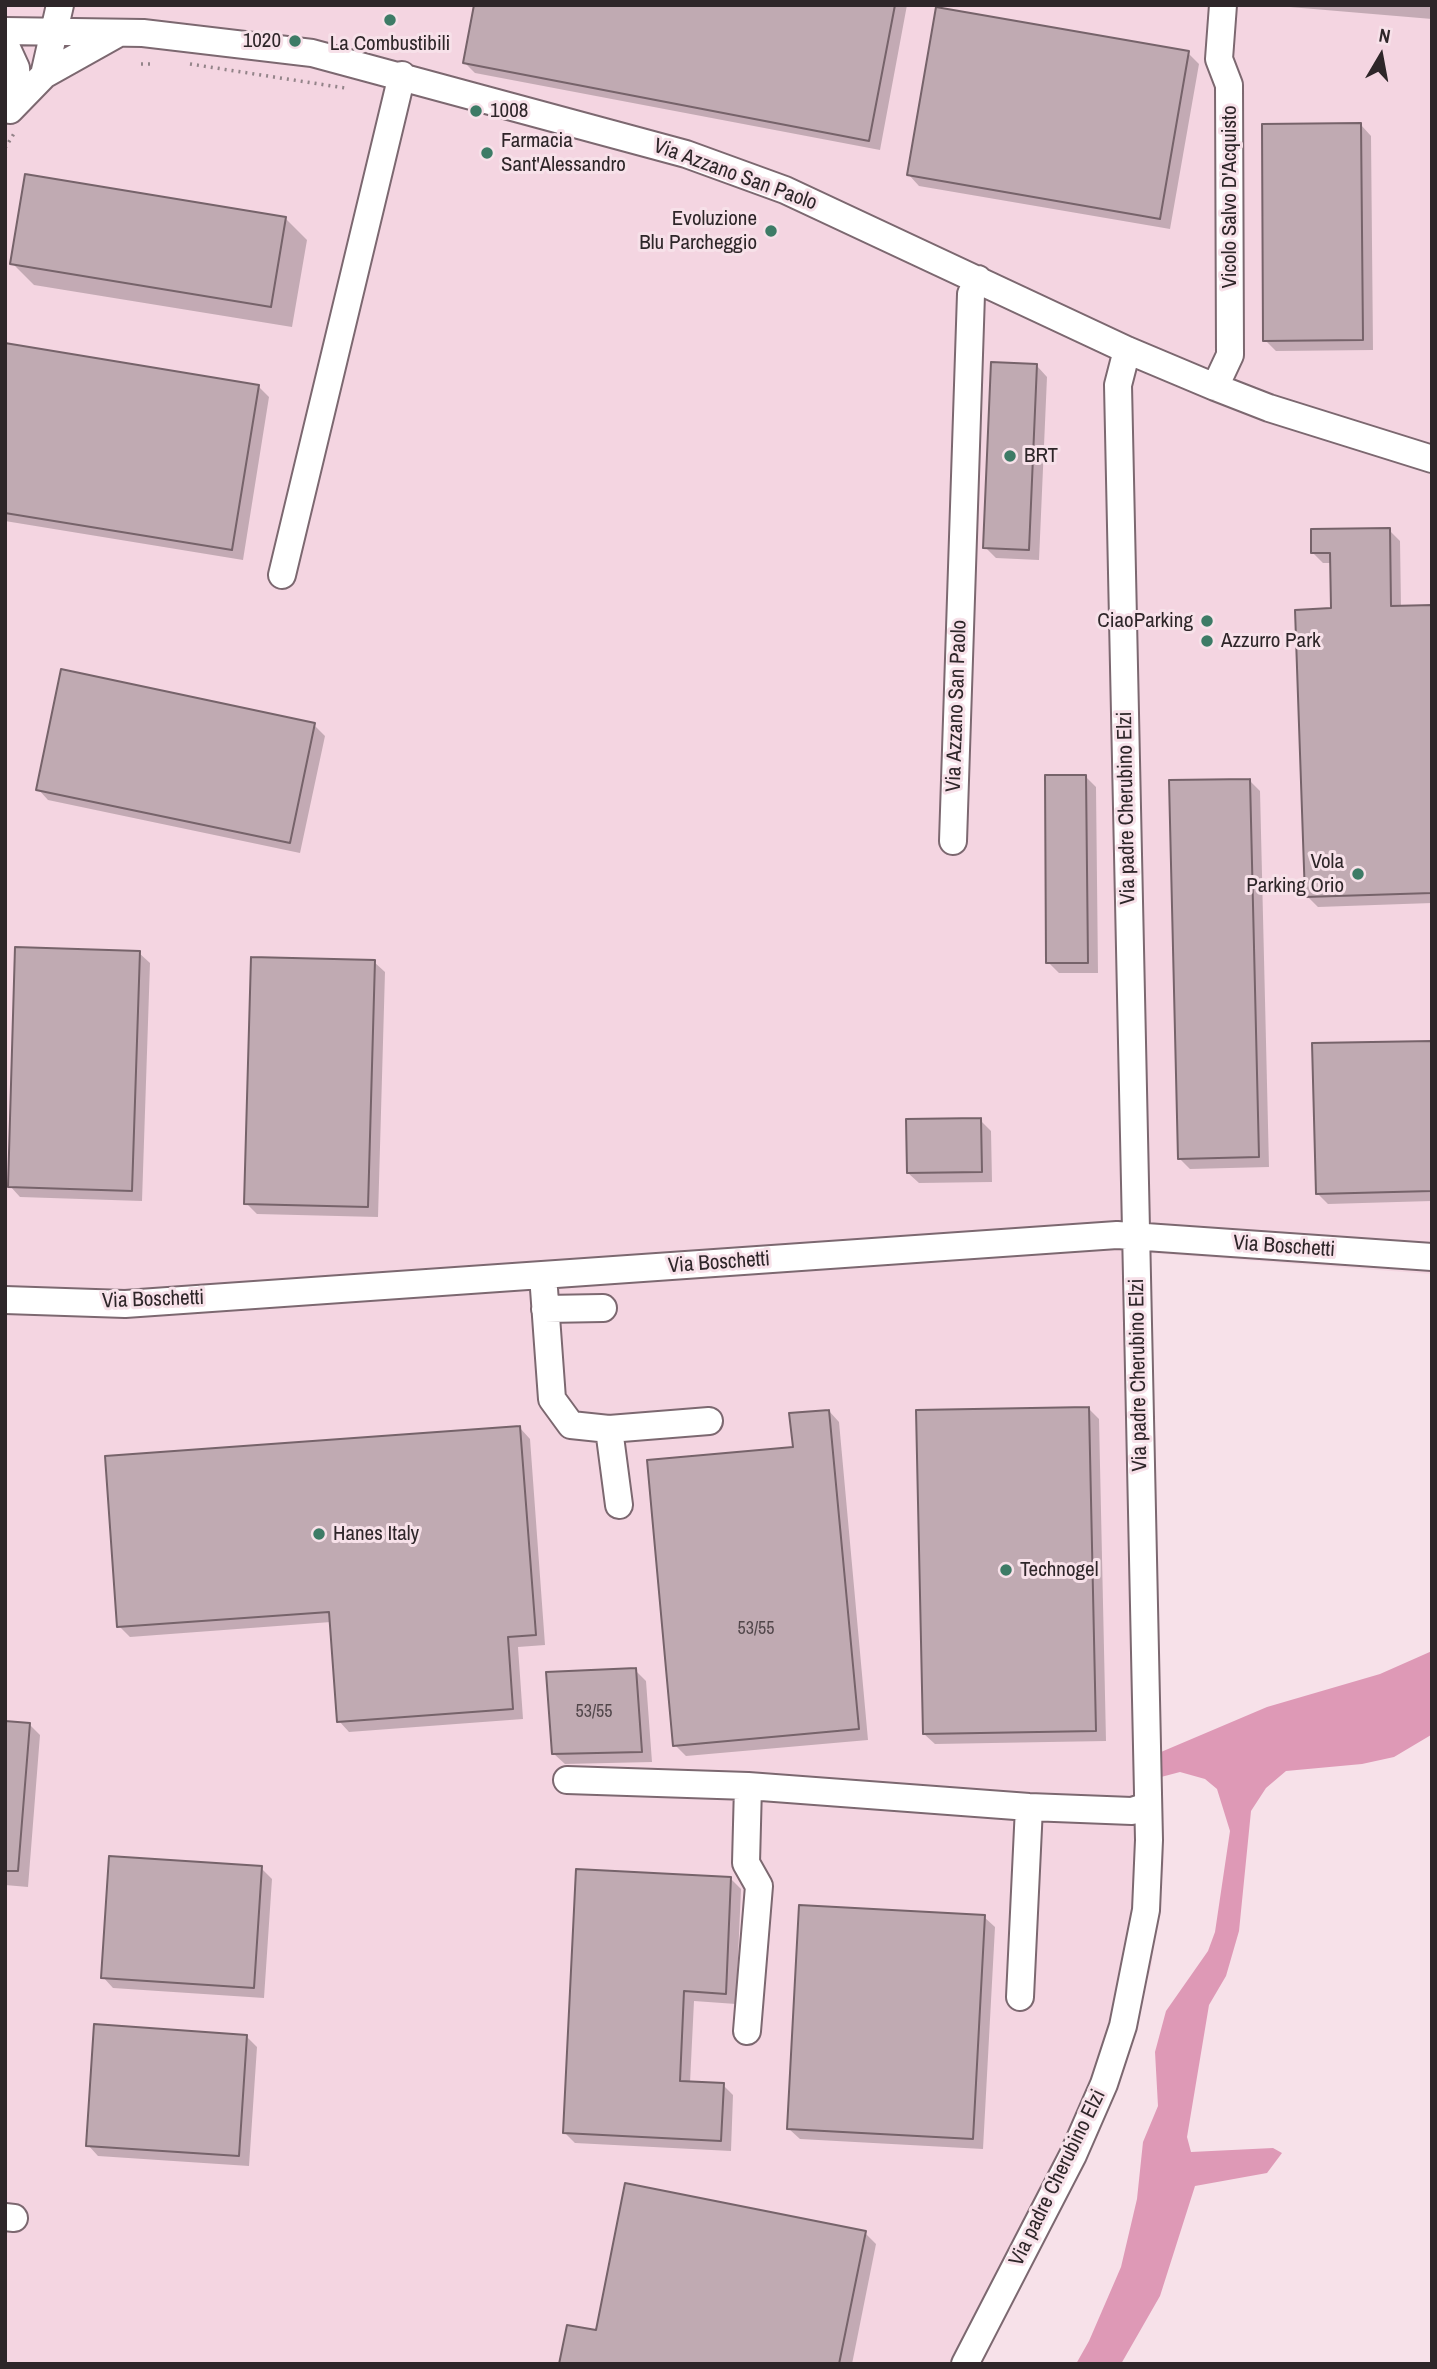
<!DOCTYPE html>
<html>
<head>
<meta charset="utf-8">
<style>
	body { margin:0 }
	#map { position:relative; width:1437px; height:2369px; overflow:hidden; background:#f7e1e9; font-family:"Archivo Narrow",sans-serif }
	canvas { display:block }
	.frame { position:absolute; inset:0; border:7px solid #2e2629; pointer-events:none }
	.north { position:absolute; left:1346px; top:21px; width:70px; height:70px; -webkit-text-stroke:5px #f7e1e9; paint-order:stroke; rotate:10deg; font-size:19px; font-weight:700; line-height:28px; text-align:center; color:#2e2629 }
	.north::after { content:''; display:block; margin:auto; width:24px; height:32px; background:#2e2629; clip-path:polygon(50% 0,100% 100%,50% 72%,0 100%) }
</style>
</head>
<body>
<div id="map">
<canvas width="1437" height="2369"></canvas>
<div class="frame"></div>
<div class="north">N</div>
</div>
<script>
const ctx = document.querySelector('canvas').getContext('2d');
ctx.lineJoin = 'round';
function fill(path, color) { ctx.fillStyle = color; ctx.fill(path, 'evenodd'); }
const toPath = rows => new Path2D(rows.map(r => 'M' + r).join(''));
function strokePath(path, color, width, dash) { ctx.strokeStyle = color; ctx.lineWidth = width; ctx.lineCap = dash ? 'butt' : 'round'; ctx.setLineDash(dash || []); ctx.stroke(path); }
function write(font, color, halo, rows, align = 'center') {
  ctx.font = font + ' "Archivo Narrow",sans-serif'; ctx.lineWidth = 6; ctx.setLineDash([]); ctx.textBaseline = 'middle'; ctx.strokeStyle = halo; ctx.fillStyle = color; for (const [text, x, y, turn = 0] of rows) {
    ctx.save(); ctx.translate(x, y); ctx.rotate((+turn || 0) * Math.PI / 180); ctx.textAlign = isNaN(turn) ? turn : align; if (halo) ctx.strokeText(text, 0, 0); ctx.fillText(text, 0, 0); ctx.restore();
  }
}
const built = toPath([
	[5,5,1432,5,1432,1274,1149,1253,1164,1864,1151,1969,1082,2160,979,2364,5,2364]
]);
const forest = toPath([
	[1432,1651,1431,1735,1394,1757,1362,1764,1286,1771,1266,1788,1251,1811,1239,1931,1226,1976,1209,2005,1187,2137,1191,2152,1273,2148,1282,2153,1267,2173,1195,2186,1160,2296,1121,2364,1076,2364,1089,2341,1121,2267,1137,2199,1143,2142,1158,2106,1155,2052,1166,2011,1208,1951,1215,1932,1230,1831,1217,1789,1205,1779,1180,1772,1161,1777,1161,1752,1267,1707,1380,1674]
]);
const shadow = toPath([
	[476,5,907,5,880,150,475,73,465,63],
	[1266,5,1432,5,1432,19],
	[1188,53,1199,64,1170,229,919,186,909,175],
	[1361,125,1371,136,1373,350,1276,351,1265,340],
	[285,218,307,240,292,327,34,285,12,263],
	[5,345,258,386,269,397,243,560,5,521],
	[1037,366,1047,377,1039,560,996,558,985,547],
	[1389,530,1400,541,1401,608,1432,607,1432,903,1318,907,1307,896,1333,610,1332,563,1323,563,1313,553],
	[314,725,325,736,300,853,48,800,38,789],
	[1086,777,1096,787,1098,973,1059,973,1048,962],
	[1250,781,1260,791,1269,1167,1190,1169,1179,1158],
	[139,953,150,963,142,1201,20,1197,10,1186],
	[374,962,385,972,378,1217,257,1214,246,1203],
	[1432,1043,1432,1201,1328,1204,1317,1193],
	[980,1120,991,1131,992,1182,919,1183,908,1173],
	[1088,1408,1099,1419,1106,1741,935,1744,924,1734],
	[829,1411,839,1422,868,1740,686,1756,675,1745,794,1449],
	[520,1428,530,1439,545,1645,518,1647,523,1719,349,1732,339,1721,331,1622,130,1637,119,1626],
	[635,1670,646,1681,652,1762,565,1764,554,1754],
	[5,1722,29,1724,40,1735,28,1887,5,1885],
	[261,1868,272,1879,264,1998,113,1988,103,1977],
	[731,1879,741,1889,736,2004,694,2001,690,2083,723,2085,733,2095,731,2151,575,2143,564,2132],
	[984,1917,995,1927,983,2149,800,2139,789,2129],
	[246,2036,257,2047,249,2166,98,2156,88,2145],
	[865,2233,876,2244,852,2364,560,2364,597,2332]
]);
const building = toPath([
	[474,5,895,5,869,141,463,63,474,5],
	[936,7,1189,51,1160,219,907,175,936,7],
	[1361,123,1363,340,1263,341,1262,124,1361,123],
	[25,174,286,217,271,307,10,264,25,174],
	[5,343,259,385,232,550,5,513,5,343],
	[991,362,1037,364,1029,550,983,548,991,362],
	[1390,528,1391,606,1432,605,1432,893,1305,897,1295,610,1331,608,1330,553,1311,553,1311,529,1390,528],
	[61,669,315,723,290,843,36,790,61,669],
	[1045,775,1086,775,1088,963,1046,963,1045,775],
	[1250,779,1259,1157,1178,1159,1169,780,1250,779],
	[15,947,140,951,132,1191,8,1187,15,947],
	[251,957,375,960,368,1207,244,1204,251,957],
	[1432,1041,1432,1191,1316,1194,1312,1043,1432,1041],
	[981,1118,982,1172,907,1173,906,1119,981,1118],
	[1089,1407,1096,1731,923,1734,916,1410,1089,1407],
	[829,1410,859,1729,673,1746,647,1460,793,1447,789,1413,829,1410],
	[520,1426,536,1635,508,1637,513,1709,337,1722,329,1612,117,1627,105,1456,520,1426],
	[636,1668,642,1752,552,1754,546,1672,636,1668],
	[5,1721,30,1723,18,1871,5,1871,5,1721],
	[109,1856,262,1866,254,1988,101,1978,109,1856],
	[576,1869,731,1877,726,1994,684,1991,680,2081,724,2083,721,2141,563,2133,576,1869],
	[799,1905,985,1915,973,2139,787,2129,799,1905],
	[94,2024,247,2035,239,2156,86,2146,94,2024],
	[625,2183,866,2231,839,2364,559,2364,567,2325,596,2330,625,2183]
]);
const path = toPath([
	[141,64,152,64],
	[190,64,345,88],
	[5,148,15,132]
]);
const minor = toPath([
	[5,31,143,33,312,53,686,154,785,190,1127,350,1215,387,1269,408,1432,459],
	[5,44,16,68,17,82,10,109],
	[44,75,60,5],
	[10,110,44,75,119,33],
	[1215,387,1230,355,1229,85,1219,59,1223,5],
	[282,575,402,75],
	[953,841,971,294,978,279],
	[543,1275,552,1399,571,1425,609,1429,709,1421],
	[5,1300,125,1304,1117,1235,1432,1257],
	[545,1309,603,1308],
	[609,1429,619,1505],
	[567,1780,748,1786,1029,1807,1132,1811,1147,1806],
	[1020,1997,1029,1807],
	[747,2031,759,1886,746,1863,748,1786],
	[5,2217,14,2218],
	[965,2364,1073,2155,1104,2084,1123,2026,1146,1910,1149,1840,1118,385,1127,350]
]);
const markers = [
	[390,20,7,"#3d7b66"],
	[295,41,7,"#3d7b66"],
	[476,111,7,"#3d7b66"],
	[487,153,7,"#3d7b66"],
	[771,231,7,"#3d7b66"],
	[1010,456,7,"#3d7b66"],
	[1207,621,7,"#3d7b66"],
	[1207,641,7,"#3d7b66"],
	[1358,874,7,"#3d7b66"],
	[319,1534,7,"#3d7b66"],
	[1006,1570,7,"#3d7b66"]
];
const numberNames = [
	["53/55",756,1629],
	["53/55",594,1712]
];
const poiNames = [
	["1020",281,41,"right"],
	["La Combustibili",390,44,"center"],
	["1008",490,111],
	["Farmacia",501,141],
	["Sant'Alessandro",501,165],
	["Evoluzione",757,219,"right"],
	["Blu Parcheggio",757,243,"right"],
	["BRT",1024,456],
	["CiaoParking",1193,621,"right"],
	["Azzurro Park",1221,641],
	["Vola",1344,862,"right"],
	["Parking Orio",1344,886,"right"],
	["Hanes Italy",333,1534],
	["Technogel",1020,1570]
];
const streetNames = [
	["Via Azzano San Paolo",735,175,20],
	["Vicolo Salvo D'Acquisto",1230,197,-90],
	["Via Azzano San Paolo",957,706,-88],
	["Via padre Cherubino Elzi",1127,808,-91],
	["Via Boschetti",1284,1247,4],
	["Via Boschetti",719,1263,-4],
	["Via Boschetti",153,1300,-2],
	["Via padre Cherubino Elzi",1139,1375,-91],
	["Via padre Cherubino Elzi",1058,2178,-64]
];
fill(built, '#f4d5e1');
fill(forest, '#de99b6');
fill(shadow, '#0003');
fill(building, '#c0aab2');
strokePath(building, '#76636a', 2);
strokePath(minor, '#7c6870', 30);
strokePath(path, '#938489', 3.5, [2, 5]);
strokePath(minor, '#fff', 26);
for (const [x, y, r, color] of markers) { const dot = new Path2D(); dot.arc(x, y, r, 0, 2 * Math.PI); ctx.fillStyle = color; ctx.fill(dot); strokePath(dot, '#f7e1e9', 2.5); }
write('18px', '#52474b', null, numberNames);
write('21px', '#2e2629', '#f7e1e9', poiNames, 'left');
write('21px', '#2e2629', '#f7e1e9', streetNames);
</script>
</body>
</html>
